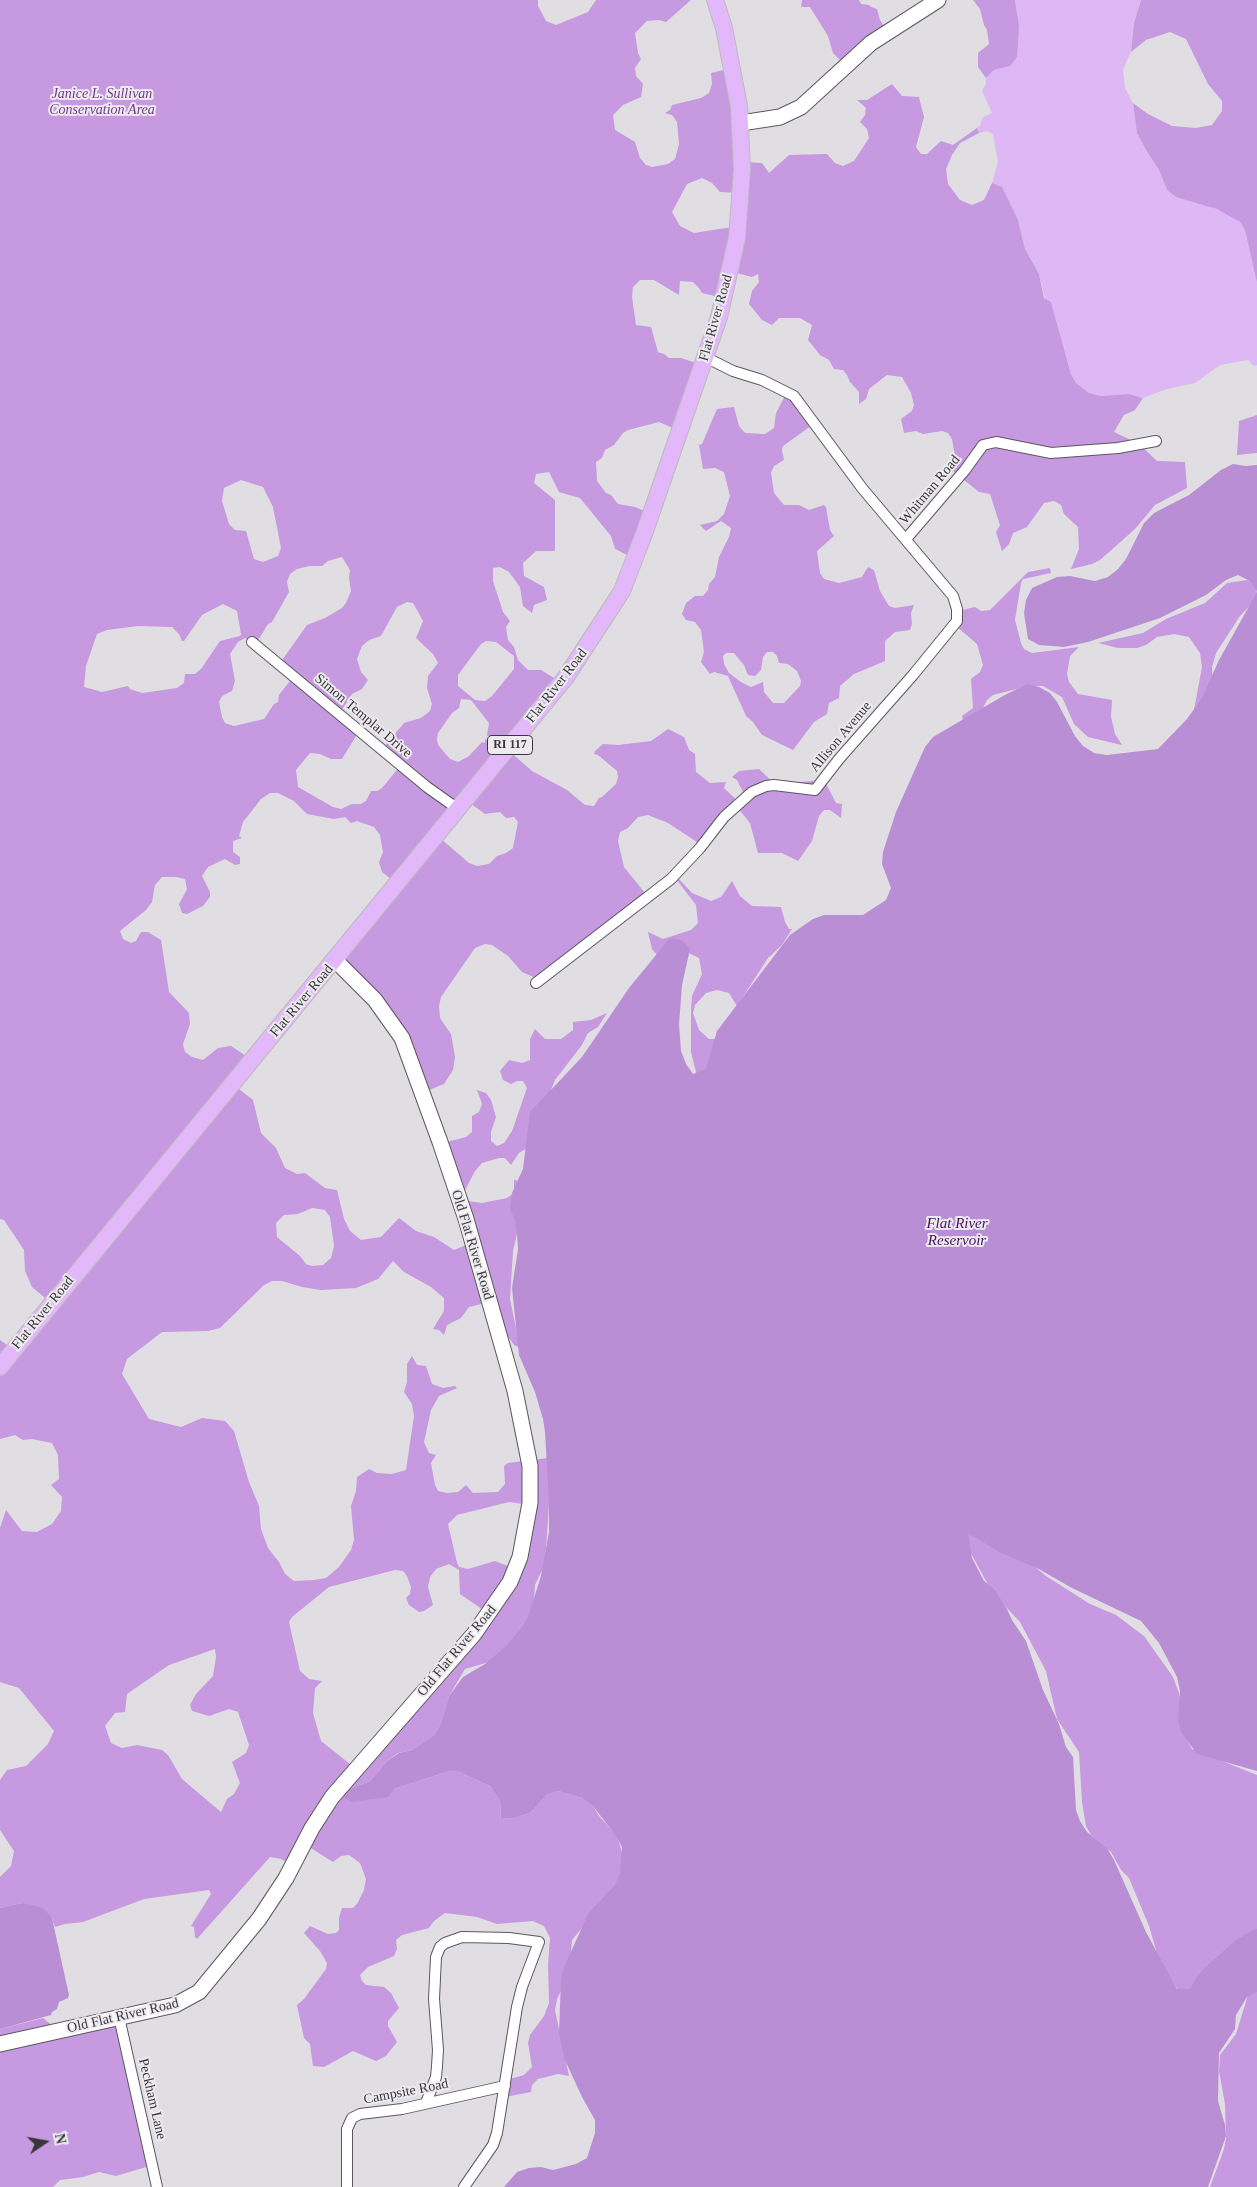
<!DOCTYPE html>
<html>
<head>
<meta charset="utf-8">
<style>
	body { margin:0 }
	#map { position:relative; width:1257px; height:2187px; overflow:hidden; background:#e0dee2; font-family:Georgia,serif }
	canvas { display:block }
	.north { position:absolute; left:20px; top:2117px; width:50px; height:50px; -webkit-text-stroke:4px #edebef; paint-order:stroke; rotate:78deg; font-size:14px; font-weight:700; line-height:20px; text-align:center; color:#383738 }
	.north::after { content:''; display:block; margin:auto; width:18px; height:22px; background:#383738; clip-path:polygon(50% 0,100% 100%,50% 72%,0 100%) }
</style>
</head>
<body>
<div id="map">
<canvas width="1257" height="2187"></canvas>
<div class="north">N</div>
</div>
<script>
const ctx = document.querySelector('canvas').getContext('2d');
ctx.lineJoin = 'round';
function fill(path, color) { ctx.fillStyle = color; ctx.fill(path, 'evenodd'); }
const toPath = rows => new Path2D(rows.map(r => 'M' + r).join(''));
function strokePath(path, color, width, dash) { ctx.strokeStyle = color; ctx.lineWidth = width; ctx.lineCap = dash ? 'butt' : 'round'; ctx.setLineDash(dash || []); ctx.stroke(path); }
function write(font, color, halo, rows, align = 'center') {
  ctx.font = font + ' Georgia,serif'; ctx.lineWidth = 4; ctx.setLineDash([]); ctx.textBaseline = 'middle'; ctx.strokeStyle = halo; ctx.fillStyle = color; for (const [text, x, y, turn = 0] of rows) {
    ctx.save(); ctx.translate(x, y); ctx.rotate((+turn || 0) * Math.PI / 180); ctx.textAlign = isNaN(turn) ? turn : align; if (halo) ctx.strokeText(text, 0, 0); ctx.fillText(text, 0, 0); ctx.restore();
  }
}
const green = toPath([
	[1015,0,1141,0,1134,23,1131,52,1123,69,1125,88,1133,103,1137,133,1146,150,1159,170,1167,190,1176,197,1199,202,1231,215,1240,222,1245,230,1257,283,1257,365,1254,366,1248,360,1220,365,1195,383,1167,389,1143,398,1129,394,1100,396,1089,393,1076,383,1071,374,1051,302,1045,298,1039,274,1025,249,1018,220,1002,188,992,183,998,162,993,134,987,131,979,133,977,128,980,125,983,117,992,113,982,91,986,83,986,78,994,70,1010,66,1019,25]
]);
const forest = toPath([
	[0,0,538,0,538,6,546,21,556,25,588,12,596,0,691,0,666,22,659,20,647,21,635,33,638,53,641,59,635,68,636,76,643,84,641,97,623,105,613,115,615,130,635,142,640,158,646,165,652,167,668,164,675,159,679,144,677,122,672,115,665,113,670,110,672,105,701,98,709,93,712,84,711,73,732,68,744,162,762,163,769,173,789,155,827,154,835,163,843,166,854,161,869,138,867,129,860,122,865,115,866,108,857,100,867,100,892,84,902,96,919,97,924,117,916,147,921,154,927,154,941,141,953,145,977,128,979,133,960,143,952,155,946,169,948,184,960,200,972,205,984,200,992,183,1002,187,1018,220,1025,249,1039,274,1044,298,1051,302,1071,374,1076,383,1089,393,1100,396,1129,394,1143,398,1135,410,1124,415,1114,432,1139,444,1157,461,1185,462,1187,488,1155,505,1135,529,1100,560,1092,564,1071,569,1079,549,1078,527,1064,514,1061,505,1054,501,1044,503,1027,527,1013,533,1009,544,1002,551,996,532,1000,525,990,494,979,492,949,468,955,457,952,439,948,433,942,431,923,434,916,431,904,433,901,419,912,411,914,405,911,393,902,377,887,375,869,389,866,399,859,404,859,392,850,382,847,375,843,370,834,369,829,360,820,355,808,340,812,325,800,318,779,318,772,325,762,320,749,304,752,291,759,282,758,274,752,277,733,272,723,298,702,293,699,288,693,282,680,281,679,295,654,280,640,280,633,287,632,297,636,325,651,327,658,352,664,354,669,358,681,358,702,365,680,431,659,422,628,430,623,433,614,445,605,450,602,458,596,462,597,481,606,493,611,495,618,504,635,507,652,514,635,559,615,549,611,536,580,498,559,492,549,472,536,474,534,483,555,500,555,551,536,551,523,563,524,576,544,587,547,600,534,605,532,613,523,606,520,587,509,572,500,567,493,568,493,581,503,612,510,621,506,627,508,640,514,647,518,660,528,670,541,670,562,683,509,751,532,771,567,790,585,805,594,806,599,798,602,797,616,784,618,777,617,771,598,755,594,754,595,751,603,744,618,745,651,741,668,729,684,737,689,750,695,754,696,772,710,783,726,782,724,788,740,803,746,798,737,780,732,777,739,771,759,769,775,784,824,780,836,803,842,804,841,818,830,810,824,810,819,816,812,841,798,861,782,853,758,853,750,823,737,807,703,846,668,823,648,815,638,817,628,828,620,832,618,841,624,867,649,898,538,979,522,972,508,956,492,945,485,944,475,948,441,997,439,1006,440,1018,451,1034,455,1057,453,1070,444,1084,424,1092,404,1040,340,963,396,883,382,872,379,862,383,852,380,835,374,827,357,821,351,823,345,817,334,819,307,814,294,801,278,793,270,793,261,799,243,822,239,836,242,838,233,841,233,852,240,857,240,864,235,865,225,859,208,867,202,876,210,892,210,897,203,906,187,914,182,913,179,904,187,889,185,879,176,877,162,877,155,885,152,902,146,910,120,931,123,939,131,943,136,941,141,932,148,932,161,940,169,992,189,1013,190,1024,183,1044,185,1052,192,1057,203,1060,218,1048,231,1046,252,1060,235,1086,253,1100,261,1133,276,1148,285,1168,297,1174,305,1173,325,1188,337,1190,344,1219,350,1231,361,1240,381,1237,399,1218,416,1231,434,1237,454,1250,471,1243,443,1143,466,1137,472,1132,472,1116,479,1112,482,1104,477,1090,486,1093,491,1100,496,1117,491,1132,491,1141,497,1146,504,1143,512,1131,527,1088,523,1081,517,1081,511,1084,503,1080,500,1071,509,1060,522,1063,530,1060,530,1039,535,1029,545,1039,561,1039,573,1030,573,1022,591,1020,607,1013,598,1027,588,1033,582,1045,555,1080,527,1148,519,1153,511,1165,505,1158,499,1158,482,1163,475,1171,460,1200,482,1203,507,1198,514,1193,514,1180,519,1181,519,1225,513,1251,510,1299,520,1348,514,1345,499,1324,490,1302,469,1307,461,1318,447,1325,444,1335,439,1330,433,1329,444,1311,444,1298,431,1287,404,1272,393,1261,378,1279,356,1288,321,1290,302,1287,282,1281,272,1281,264,1285,220,1328,208,1331,162,1332,127,1359,122,1374,149,1419,181,1427,202,1418,225,1421,234,1431,249,1482,259,1506,261,1529,268,1548,279,1562,285,1574,294,1581,314,1580,326,1578,339,1567,351,1550,354,1540,351,1506,356,1491,357,1477,369,1469,377,1473,392,1474,406,1470,414,1416,412,1404,404,1392,407,1382,407,1364,412,1356,417,1365,426,1366,432,1384,443,1388,455,1386,457,1388,439,1396,431,1410,424,1442,429,1453,436,1455,431,1463,435,1485,438,1491,447,1493,458,1492,466,1485,473,1493,498,1492,505,1484,504,1466,508,1463,548,1458,550,1490,545,1564,535,1585,533,1614,510,1656,465,1669,449,1696,441,1723,434,1735,412,1750,398,1753,386,1762,370,1781,350,1789,394,1789,446,1772,457,1771,490,1786,500,1801,501,1819,515,1818,530,1813,547,1795,558,1791,582,1798,593,1806,599,1816,617,1836,625,1862,626,1875,572,1940,569,1974,557,1999,555,2010,569,2076,558,2074,538,2079,532,2085,531,2092,505,2097,510,2079,524,2075,532,2067,528,2043,530,2035,544,2016,549,2003,548,1965,550,1938,544,1926,533,1921,497,1924,477,1917,445,1913,434,1921,429,1928,402,1935,396,1940,397,1949,394,1956,368,1967,360,1975,362,1981,366,1985,384,1987,391,1993,399,2008,388,2021,388,2026,397,2042,386,2056,376,2061,353,2051,324,2067,313,2066,310,2044,304,2038,297,2005,304,1999,326,1969,327,1963,320,1951,304,1933,310,1926,328,1934,336,1933,339,1930,339,1918,342,1908,353,1908,357,1904,364,1890,366,1879,360,1863,349,1855,341,1856,333,1862,306,1845,293,1865,281,1859,270,1857,197,1939,195,1937,194,1927,191,1926,211,1894,209,1890,144,1899,83,1922,65,1924,55,1927,52,1918,22,1903,0,1908,0,1877,11,1866,14,1851,0,1830,0,1780,7,1770,26,1766,48,1744,54,1731,19,1688,0,1682,0,1528,6,1510,22,1531,37,1532,52,1524,61,1511,62,1497,51,1485,59,1479,58,1455,52,1443,32,1439,23,1440,15,1435,0,1439,0,1340,14,1350,51,1303,32,1287,25,1271,24,1250,4,1220,0,1219],
	[702,178,712,183,720,192,741,193,739,226,694,233,680,226,672,212,687,184],
	[241,480,263,487,273,507,281,548,278,556,263,562,254,559,246,531,235,530,229,524,222,501,224,488],
	[342,557,350,570,349,578,351,591,346,603,342,608,325,618,307,625,280,663,293,677,279,695,278,702,274,704,264,719,234,726,225,723,222,717,219,702,222,696,232,691,235,681,230,654,238,642,245,638,256,644,268,624,272,622,289,592,287,582,290,574,297,569,310,566,322,566,328,561],
	[407,602,413,603,423,621,416,638,433,654,438,663,428,676,427,688,432,704,430,711,421,718,404,723,384,747,401,765,382,788,377,791,371,791,366,801,361,804,352,804,341,809,333,807,298,787,296,770,310,753,320,754,331,759,342,759,359,731,340,713,352,694,362,689,368,680,361,672,357,659,362,646,369,640,381,636,397,607],
	[223,604,237,611,241,634,240,636,220,641,201,669,195,674,185,674,184,683,177,688,142,693,130,689,128,686,102,692,84,687,86,666,97,634,107,630,138,626,172,627,179,634,182,641,184,641,202,615],
	[486,641,496,642,514,656,514,669,492,696,485,701,475,700,458,686,458,675,481,644],
	[461,699,471,700,489,723,487,735,491,741,485,739,485,743,482,742,469,756,458,762,450,759,438,745,437,739,438,733,452,713,459,708],
	[467,801,485,814,500,812,506,818,514,817,518,822,513,848,506,853,497,856,489,864,477,866,469,863,440,838],
	[312,1208,325,1210,330,1217,334,1246,331,1258,323,1265,312,1266,306,1264,300,1256,277,1237,276,1223,284,1215,298,1214],
	[509,1502,531,1505,513,1568,495,1561,468,1569,459,1567,457,1563,448,1524,457,1515],
	[449,1564,459,1570,460,1594,486,1612,355,1768,321,1741,313,1713,315,1688,322,1681,309,1679,300,1671,289,1622,292,1617,329,1587,395,1570,403,1571,407,1576,411,1587,410,1594,406,1598,409,1605,419,1612,424,1611,433,1605,428,1587,430,1577,436,1569],
	[215,1649,216,1657,213,1676,196,1694,190,1705,192,1711,209,1716,229,1709,238,1712,249,1745,246,1753,232,1762,240,1783,234,1794,227,1799,221,1812,182,1779,168,1755,162,1750,137,1745,122,1748,111,1743,105,1726,115,1713,125,1712,127,1694,169,1665],
	[802,0,859,0,861,4,869,5,871,7,877,9,880,20,888,33,845,65,833,53,828,36,810,7,801,7],
	[973,0,1015,0,1019,25,1017,57,1010,66,994,70,986,78,978,67,978,53,989,44,987,30,984,25,980,9],
	[1141,0,1257,0,1257,283,1245,230,1240,222,1217,209,1176,197,1167,190,1159,170,1146,150,1137,133,1133,103,1148,114,1172,126,1196,128,1212,125,1222,111,1222,101,1208,84,1186,39,1170,32,1146,40,1131,52,1134,23],
	[787,392,815,423,783,446,782,450,784,460,774,466,771,473,774,493,784,505,799,505,809,510,824,505,826,507,830,530,834,536,817,551,820,573,824,579,839,583,862,577,868,567,874,570,880,591,889,606,895,608,914,605,911,613,912,624,910,630,895,632,885,641,885,661,854,674,840,686,839,698,829,703,827,714,814,722,793,750,762,735,753,722,746,716,728,676,714,672,710,674,701,662,704,652,701,630,695,622,686,620,682,614,686,603,695,596,703,596,708,590,709,584,715,577,719,557,729,537,731,528,721,521,706,531,700,525,717,521,724,514,730,496,724,472,715,468,703,469,699,445,702,444,717,409,734,407,739,426,745,433,765,434,774,428,776,413],
	[767,652,773,652,777,656,779,663,788,664,797,671,801,681,800,686,784,703,773,703,764,692,763,682,751,687,741,682,729,673,724,664,723,656,726,653,734,653,744,665,748,675,755,676,761,670,763,657],
	[1257,415,1257,453,1237,455,1239,421],
	[1050,568,1051,573,1023,579,1021,583,1015,620,1021,643,1024,649,1032,653,1079,647,1070,656,1067,674,1069,682,1078,694,1112,700,1111,717,1115,734,1122,745,1088,737,1074,724,1062,697,1043,686,1028,686,993,695,987,700,982,710,963,720,962,716,973,708,971,679,980,672,983,665,977,644,956,626,958,611,975,607,981,611,990,610,1028,572],
	[1248,580,1256,583,1257,595,1255,600,1240,616,1216,653,1212,667,1213,690,1194,710,1202,667,1200,653,1189,637,1174,634,1157,637,1146,645,1137,648,1118,648,1098,643,1143,633,1166,619,1205,603,1227,583],
	[676,876,692,893,711,901,721,897,732,881,740,896,752,906,781,907,785,922,789,929,792,929,782,945,768,958,737,1006,729,993,717,990,706,993,695,1005,693,1013,699,1030,709,1039,722,1039,699,1084,691,1052,691,1011,692,996,702,974,699,958,678,948,657,955,652,949,648,932,663,939,691,930,698,923,696,905,676,879],
	[963,1526,1002,1539,1046,1576,1090,1604,1116,1615,1144,1636,1173,1677,1179,1693,1187,1740,1192,1749,1257,1775,1257,1928,1196,1992,1180,1993,1159,1960,1149,1926,1129,1878,1121,1870,1111,1852,1091,1835,1086,1826,1082,1802,1079,1752,1057,1719,1046,1671,1020,1622,992,1592,967,1546],
	[1257,1988,1257,2187,1210,2187,1224,2149,1226,2138,1225,2104,1219,2071,1220,2055,1236,2034,1248,1995],
	[43,2018,58,2030,114,2018,153,2165,116,2176,99,2172,83,2177,60,2180,53,2187,0,2187,0,2029]
]);
const water = toPath([
	[1233,464,1246,466,1257,465,1257,591,1250,581,1238,575,1226,580,1206,595,1160,618,1088,642,1064,647,1039,645,1028,639,1024,613,1026,600,1032,588,1057,577,1070,576,1095,581,1108,577,1118,569,1126,559,1144,523,1154,513,1189,495,1221,470],
	[1257,592,1257,1771,1197,1754,1181,1732,1178,1719,1180,1691,1177,1677,1159,1643,1141,1621,1072,1588,1037,1568,1001,1553,968,1533,972,1558,984,1581,994,1589,1007,1609,1012,1620,1026,1641,1043,1690,1059,1724,1066,1747,1073,1757,1076,1810,1080,1821,1087,1832,1107,1848,1114,1860,1146,1932,1177,1989,1190,1989,1197,1977,1206,1967,1236,1940,1257,1928,1257,1992,1247,1997,1236,2015,1235,2029,1219,2053,1218,2101,1225,2125,1226,2136,1208,2187,504,2187,517,2172,529,2168,541,2167,553,2170,576,2164,587,2158,595,2133,595,2120,582,2097,565,2060,562,2048,559,2034,561,1978,565,1965,588,1914,615,1885,620,1873,622,1847,616,1836,593,1806,582,1798,558,1791,547,1795,530,1813,515,1818,501,1819,500,1801,490,1786,457,1771,446,1772,394,1789,388,1797,351,1802,343,1797,350,1789,370,1781,386,1762,399,1753,412,1750,434,1735,441,1723,449,1696,463,1677,485,1664,505,1647,523,1626,529,1614,541,1576,549,1532,549,1503,545,1432,543,1419,535,1392,519,1355,512,1288,518,1249,517,1234,515,1220,510,1209,512,1193,523,1169,530,1112,582,1057,629,988,670,938,682,940,690,949,682,985,679,1024,681,1051,686,1064,693,1074,706,1069,717,1031,790,935,813,919,824,915,863,915,886,900,891,888,882,864,883,852,896,812,925,747,933,737,1003,696,1027,684,1039,687,1050,693,1057,702,1075,736,1083,746,1094,753,1107,755,1158,749,1187,719,1202,698,1219,660],
	[22,1903,43,1908,52,1918,69,1995,68,1998,59,2002,57,2009,52,2012,51,2015,0,2029,0,1908]
]);
const street = toPath([
	[906,539,965,470,983,445,996,442,1051,453,1118,448,1156,441],
	[252,642,427,787,458,809],
	[536,983,671,879,700,848,724,817,752,792,766,786,774,785,815,790,839,759,913,675,957,621,957,609,953,596,862,488,794,396,762,380,733,371,705,357],
	[119,2017,157,2187],
	[426,2103,436,2077,437,2066,438,2050,434,1999,436,1957,440,1947,445,1943,462,1937,509,1938,539,1942,522,1987,517,2007,497,2133,493,2145,464,2187],
	[347,2187,347,2129,352,2118,360,2114,402,2109,505,2086]
]);
const secondary = toPath([
	[741,123,780,117,801,107,871,43,938,0],
	[0,2044,175,2005,199,1992,259,1919,286,1878,312,1828,332,1797,474,1634,510,1582,520,1557,530,1503,530,1466,515,1391,466,1219,440,1142,402,1038,375,1000,335,960]
]);
const primary = toPath([
	[0,1367,566,677,622,591,644,534,719,317,737,238,742,169,739,106,724,28,715,0]
]);
const shields = [
	[510,745,45]
];
const shieldNames = [
	["RI 117",510,745]
];
const parkNames = [
	["Janice L. Sullivan",102,94],
	["Conservation Area",102,110]
];
const streetNames = [
	["Flat River Road",716,318,-74],
	["Whitman Road",930,490,-50],
	["Flat River Road",557,686,-52],
	["Simon Templar Drive",363,716,40],
	["Allison Avenue",841,737,-50],
	["Flat River Road",302,1001,-50],
	["Old Flat River Road",472,1245,73],
	["Flat River Road",43,1313,-51],
	["Old Flat River Road",457,1651,-50],
	["Old Flat River Road",123,2016,-13],
	["Campsite Road",406,2092,-11],
	["Peckham Lane",152,2099,77]
];
const waterNames = [
	["Flat River",957,1224],
	["Reservoir",957,1241]
];
fill(green, '#ddb8f4');
fill(forest, '#c699e0');
fill(water, '#ba8ed4');
strokePath(street, '#5a585c', 12);
strokePath(secondary, '#5a585c', 17);
strokePath(primary, '#bbb', 18);
strokePath(street, '#fff', 10);
strokePath(secondary, '#fff', 15);
strokePath(primary, '#e3b8fb', 16);
for (const [x, y, w] of shields) { const box = new Path2D(); box.roundRect(x - w / 2, y - 9.5, w, 19, 4); ctx.fillStyle = '#edebef'; ctx.fill(box); strokePath(box, '#383738', 1); }
write('bold 12px', '#383738', null, shieldNames);
write('italic 14px', '#713b8e', '#edebef', parkNames);
write('14px', '#383738', '#edebef', streetNames);
write('italic 15px', '#4a0f64', '#edebef', waterNames);
</script>
</body>
</html>
